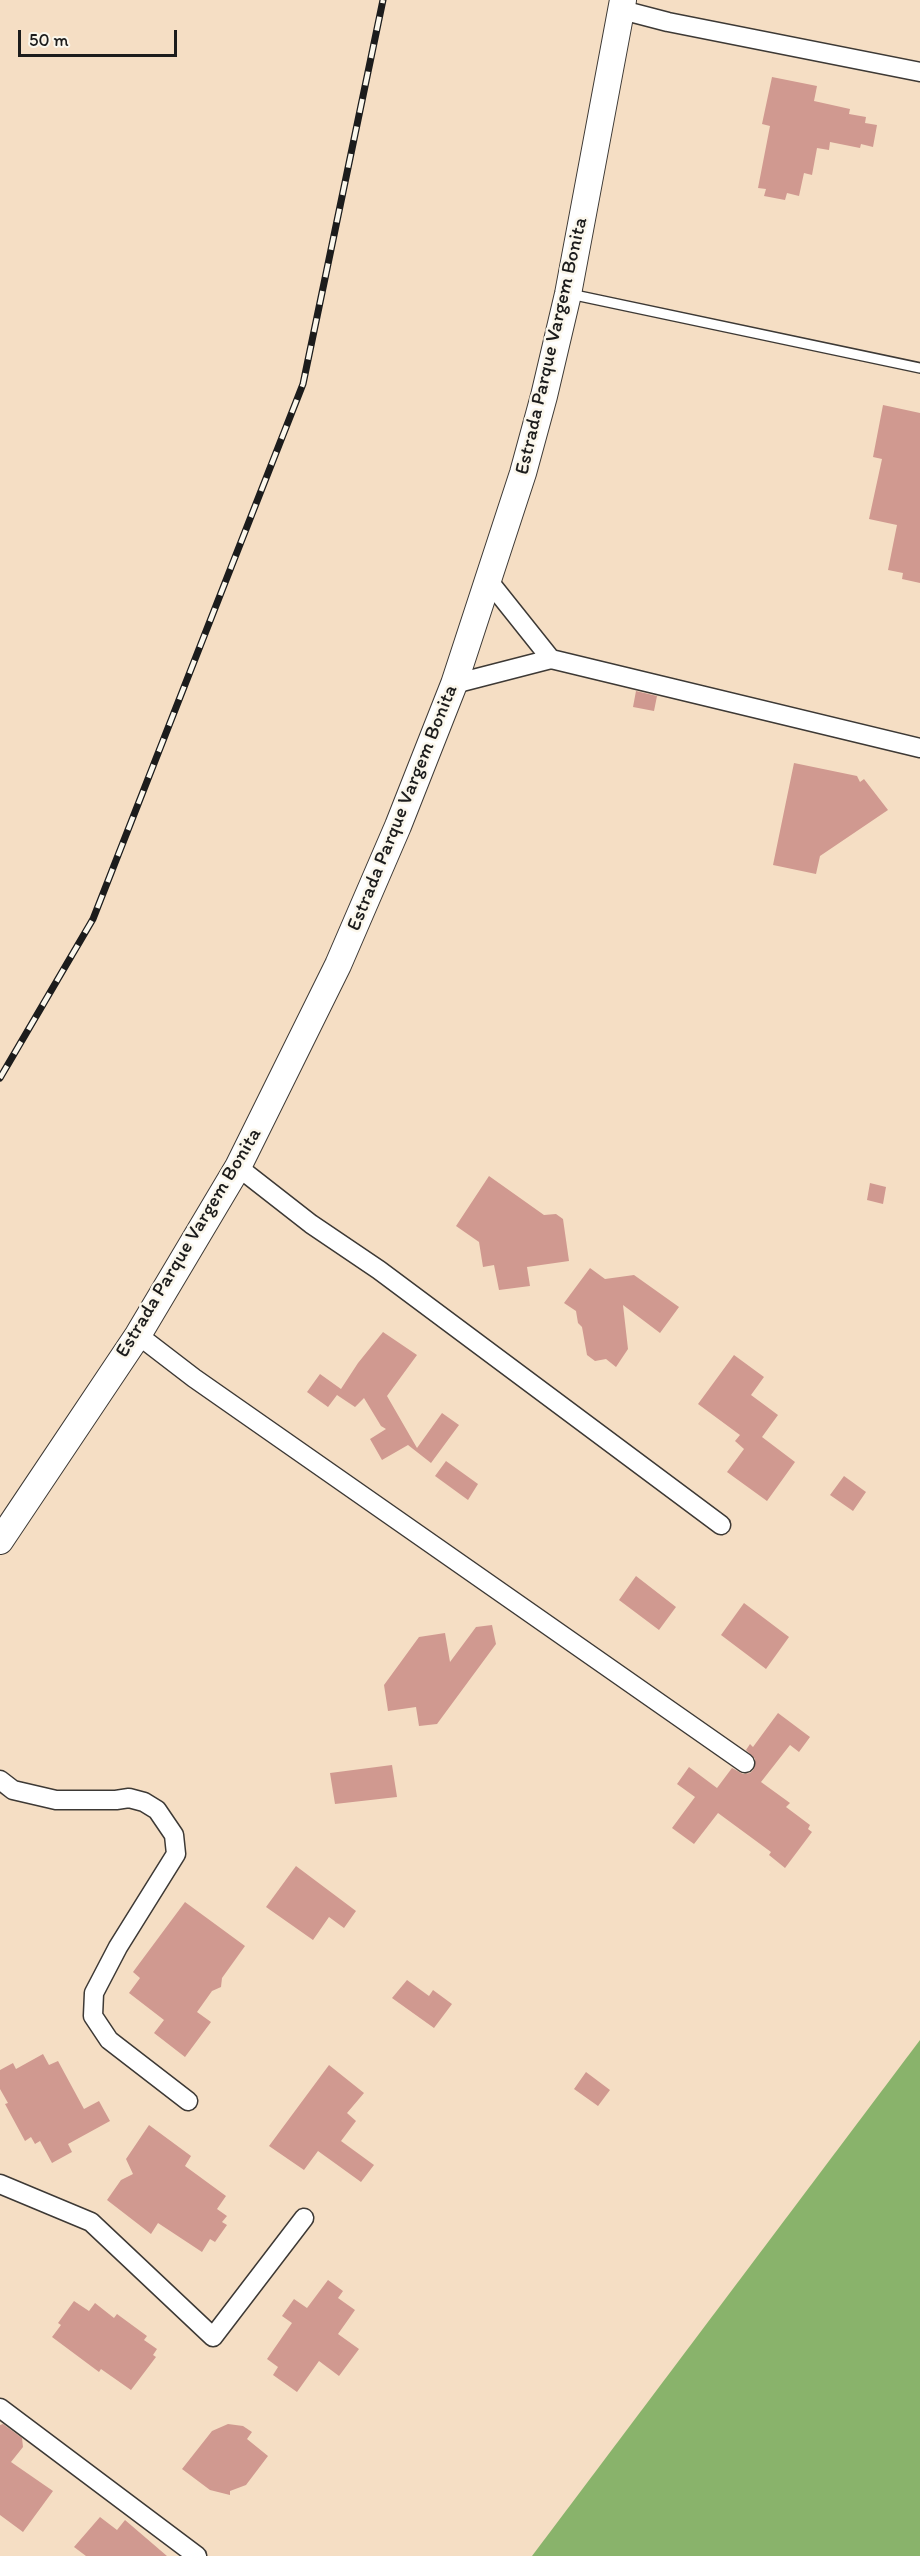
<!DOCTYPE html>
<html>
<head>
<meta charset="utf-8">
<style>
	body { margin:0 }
	#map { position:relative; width:920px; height:2556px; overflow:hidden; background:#f5dec4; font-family:Itim,sans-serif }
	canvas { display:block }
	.scale { position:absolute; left:18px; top:30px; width:159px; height:27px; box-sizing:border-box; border:3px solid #1c1c1c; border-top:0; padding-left:8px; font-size:18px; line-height:21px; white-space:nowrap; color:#1c1c1c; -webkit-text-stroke:4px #fbf7ec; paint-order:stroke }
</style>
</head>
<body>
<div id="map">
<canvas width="920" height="2556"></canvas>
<div class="scale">50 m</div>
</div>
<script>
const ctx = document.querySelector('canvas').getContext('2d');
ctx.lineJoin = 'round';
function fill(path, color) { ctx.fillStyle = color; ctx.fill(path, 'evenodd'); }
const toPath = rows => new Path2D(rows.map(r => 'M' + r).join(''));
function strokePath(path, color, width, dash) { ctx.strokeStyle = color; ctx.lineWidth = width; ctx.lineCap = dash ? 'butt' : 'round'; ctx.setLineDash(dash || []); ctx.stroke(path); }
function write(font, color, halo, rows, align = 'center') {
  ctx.font = font + ' Itim,sans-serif'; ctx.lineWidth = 5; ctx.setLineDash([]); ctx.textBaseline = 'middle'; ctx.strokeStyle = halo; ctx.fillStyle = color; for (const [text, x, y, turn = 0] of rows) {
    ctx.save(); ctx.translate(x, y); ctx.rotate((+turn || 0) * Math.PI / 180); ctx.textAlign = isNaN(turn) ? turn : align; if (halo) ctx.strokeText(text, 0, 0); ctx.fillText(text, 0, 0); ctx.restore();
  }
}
const forest = toPath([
	[920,2040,920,2556,532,2556]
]);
const building = toPath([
	[772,77,817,86,814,101,850,109,849,114,866,117,865,123,877,125,873,147,861,144,860,148,830,142,829,150,817,148,812,175,804,173,799,196,787,193,785,200,764,196,766,189,758,188,770,126,762,124],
	[883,405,920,413,920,583,902,579,903,573,888,570,897,525,869,519,882,459,873,457],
	[636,691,657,696,654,711,633,707],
	[794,763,857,776,860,782,864,779,888,810,820,856,816,874,773,865],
	[489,1176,544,1215,556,1214,563,1219,569,1261,527,1267,530,1286,499,1290,494,1265,483,1267,479,1242,456,1226],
	[870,1183,886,1187,883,1204,867,1200],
	[590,1268,605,1279,634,1275,679,1307,660,1333,623,1305,628,1349,616,1367,606,1359,595,1361,587,1355,582,1327,578,1323,576,1311,564,1303],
	[383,1332,417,1355,387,1396,417,1448,442,1413,459,1425,431,1463,408,1445,382,1460,370,1439,386,1429,381,1426,364,1398,355,1407,337,1395,328,1407,307,1392,320,1374,341,1389,358,1363],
	[734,1355,764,1377,751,1395,778,1415,762,1437,795,1462,767,1501,727,1472,744,1449,735,1441,740,1435,698,1404],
	[446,1461,478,1484,468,1500,435,1476],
	[844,1476,866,1492,853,1511,830,1495],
	[636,1576,676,1607,659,1630,619,1600],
	[744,1603,789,1637,766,1669,721,1635],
	[492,1625,496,1644,437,1724,419,1726,416,1707,388,1711,384,1685,419,1637,445,1633,450,1662,476,1627],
	[778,1713,810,1737,799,1752,790,1745,761,1782,790,1803,786,1807,810,1825,808,1829,812,1832,785,1868,769,1855,771,1852,718,1813,694,1844,672,1828,695,1797,677,1784,689,1767,717,1788,732,1768,743,1774,750,1773,754,1769,755,1759,746,1750,750,1744,753,1747],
	[392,1765,397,1797,335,1804,330,1773],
	[296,1866,356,1911,344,1928,329,1917,313,1940,266,1907],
	[185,1902,245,1946,222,1978,221,1987,212,1991,197,2012,211,2022,185,2057,154,2033,164,2020,129,1993,140,1978,133,1972],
	[407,1980,429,1996,433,1990,452,2004,434,2028,392,1998],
	[43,2054,49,2065,58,2061,84,2109,99,2101,110,2121,68,2144,72,2152,52,2163,40,2141,35,2144,31,2137,25,2141,5,2104,8,2103,0,2089,0,2070,13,2063,16,2069],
	[329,2065,364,2093,347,2113,356,2121,341,2141,374,2165,361,2182,318,2151,304,2170,269,2146],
	[586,2072,610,2090,598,2106,574,2089],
	[149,2125,191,2156,185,2166,226,2196,217,2209,227,2216,222,2222,227,2225,215,2242,210,2239,202,2252,158,2223,151,2234,107,2200,121,2180,133,2174,126,2159],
	[328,2280,343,2291,338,2298,355,2310,338,2334,359,2349,339,2376,319,2361,297,2392,273,2375,278,2367,267,2359,292,2323,282,2316,294,2299,307,2308],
	[74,2301,89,2311,95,2303,114,2318,117,2314,147,2336,144,2340,157,2349,153,2355,156,2357,131,2390,101,2369,99,2372,52,2337,61,2325,58,2323],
	[3,2424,22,2438,23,2447,11,2462,53,2491,23,2532,0,2515,0,2425],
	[228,2424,243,2426,252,2432,247,2439,268,2456,246,2485,230,2491,230,2495,210,2490,182,2469,212,2431],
	[100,2517,117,2530,125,2520,167,2556,86,2556,74,2547]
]);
const lane = toPath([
	[570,294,920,368]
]);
const street = toPath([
	[622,10,668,22,920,72],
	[488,580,551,659],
	[454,684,551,659,920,748],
	[238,1167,311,1224,379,1270,721,1525],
	[138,1335,194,1378,745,1763],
	[0,1780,13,1790,56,1800,116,1800,129,1798,144,1802,157,1810,174,1835,176,1854,118,1947,94,1993,93,2016,109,2040,188,2101],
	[0,2184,91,2222,213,2337,304,2218],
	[0,2408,197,2556]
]);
const secondary = toPath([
	[0,1541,138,1335,238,1167,338,965,398,826,454,684,523,473,544,396,568,294,623,0]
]);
const rail = toPath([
	[0,1078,93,919,303,384,383,0]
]);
const streetNames = [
	["Estrada Parque Vargem Bonita",552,346,-77],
	["Estrada Parque Vargem Bonita",403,808,-68],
	["Estrada Parque Vargem Bonita",189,1243,-59]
];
fill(forest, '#89b36b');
fill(building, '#d09990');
strokePath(lane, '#3d3935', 12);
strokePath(street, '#3d3935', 21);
strokePath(secondary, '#3d3935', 28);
strokePath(lane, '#fff', 9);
strokePath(street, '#fff', 18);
strokePath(secondary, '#fff', 26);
strokePath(rail, '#1c1c1c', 7);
strokePath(rail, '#fbf7ec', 4.5, [14]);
write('20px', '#1c1c1c', '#fbf7ec', streetNames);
</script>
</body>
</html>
